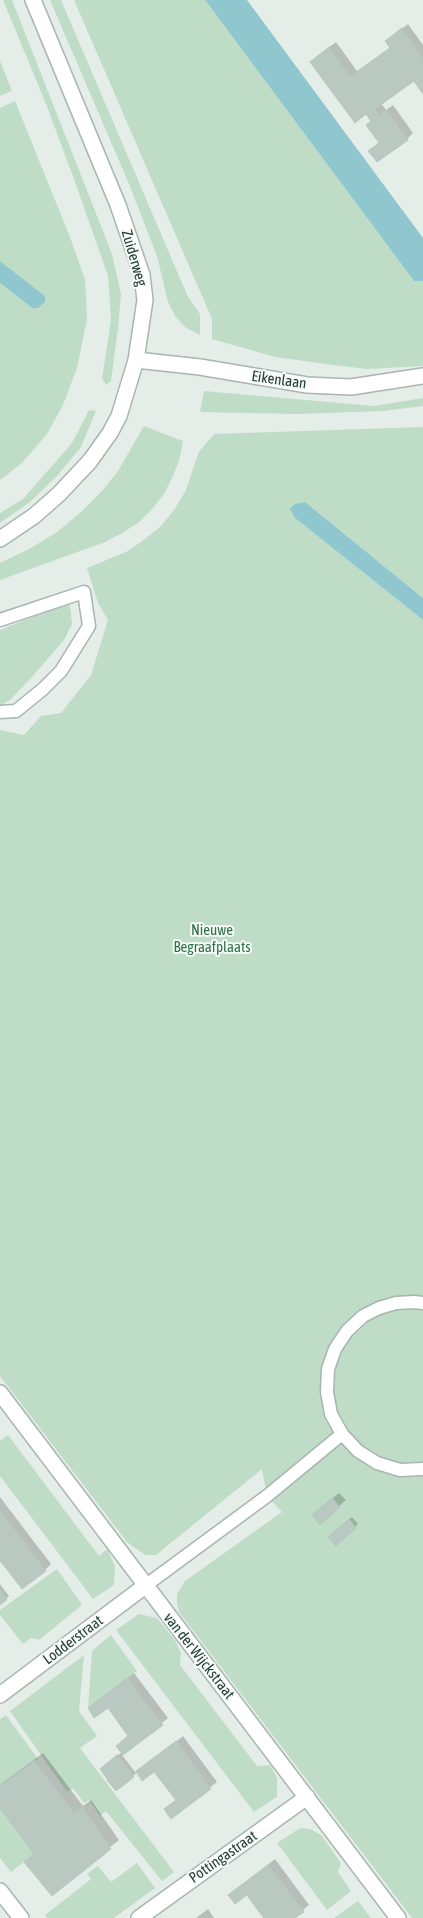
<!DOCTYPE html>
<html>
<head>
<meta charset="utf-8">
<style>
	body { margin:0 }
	canvas { display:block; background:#e5ede9 }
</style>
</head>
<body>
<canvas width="423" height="1918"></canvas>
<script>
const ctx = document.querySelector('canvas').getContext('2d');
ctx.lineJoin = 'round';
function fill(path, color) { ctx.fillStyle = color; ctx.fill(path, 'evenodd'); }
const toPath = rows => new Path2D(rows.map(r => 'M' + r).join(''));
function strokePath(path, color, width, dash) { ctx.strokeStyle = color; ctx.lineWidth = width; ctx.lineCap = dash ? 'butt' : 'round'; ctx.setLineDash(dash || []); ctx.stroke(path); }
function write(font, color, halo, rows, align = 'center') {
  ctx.font = font + ' "Asap Condensed",sans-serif'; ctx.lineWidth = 4; ctx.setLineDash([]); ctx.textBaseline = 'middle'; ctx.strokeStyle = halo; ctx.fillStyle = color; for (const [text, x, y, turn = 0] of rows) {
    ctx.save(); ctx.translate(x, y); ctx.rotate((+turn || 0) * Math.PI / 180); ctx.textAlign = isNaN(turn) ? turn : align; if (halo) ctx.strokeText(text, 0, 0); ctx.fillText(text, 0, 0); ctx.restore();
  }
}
const green = toPath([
	[3,0,12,0,112,254,121,294,118,329,111,381,106,385,102,379,111,319,108,276,74,179,46,104],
	[50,0,61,0,188,297,200,314,200,335,185,327,175,316,168,302,157,256,129,184],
	[74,0,205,0,414,281,423,281,423,366,367,369,333,365,275,357,212,339,212,319],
	[0,61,12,91,0,96],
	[15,101,70,237,85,280,87,319,77,368,63,405,47,434,22,463,0,480,0,283,32,308,45,302,45,296,0,261,0,108],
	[204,391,374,406,423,398,423,406,383,411,297,414,200,412],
	[89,410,96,411,81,447,58,475,30,502,0,523,0,513,23,499,72,443],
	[144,426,183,441,179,461,172,478,164,494,152,509,138,523,122,533,105,542,0,580,0,563,31,548,57,532,80,513,102,491,118,471],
	[423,427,423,598,305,502,295,518,423,620,423,1918,412,1918,179,1612,177,1603,177,1594,185,1581,282,1512,267,1496,262,1469,156,1555,145,1555,127,1542,0,1376,0,730,24,735,41,716,61,713,91,675,108,620,98,603,87,568,128,551,145,539,161,526,174,510,185,492,199,452,214,434],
	[70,605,72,624,64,640,32,677,11,699,0,706,0,630,57,607],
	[8,1435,99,1556,107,1549,115,1566,114,1585,93,1599,0,1476,0,1441],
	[57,1569,82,1605,39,1640,31,1638,23,1644,0,1615,0,1610],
	[139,1614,157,1618,175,1640,181,1653,180,1665,257,1766,270,1765,277,1778,277,1797,254,1812,116,1630],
	[111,1635,137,1671,88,1708,92,1651],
	[84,1655,79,1711,97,1736,80,1748,174,1872,162,1881,106,1811,100,1816,89,1800,84,1803,73,1788,67,1792,10,1711],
	[6,1715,38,1759,0,1786,0,1719],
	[0,1808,34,1854,11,1872,0,1858],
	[300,1828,310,1829,321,1835,341,1863,338,1872,351,1891,327,1910,277,1843],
	[137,1863,155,1888,114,1918,47,1918,45,1915,91,1879,87,1874,98,1866,111,1882],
	[358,1901,371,1918,334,1918]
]);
const water = toPath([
	[205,0,247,0,423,238,423,281,414,281],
	[0,261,45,296,45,302,38,308,32,308,0,283],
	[305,502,423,598,423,620,295,518,290,509,295,504]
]);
const shadow = toPath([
	[408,24,423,45,423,91,414,79,381,103,386,110,393,105,413,133,407,139,370,151,379,142,372,121,318,56,336,42,357,71,391,47,387,41],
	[339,1493,346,1500,320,1523,320,1509],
	[0,1497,51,1564,45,1570,0,1559],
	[352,1517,358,1524,355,1527,333,1534],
	[0,1584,9,1596,0,1604],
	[134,1673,168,1718,122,1755,136,1773,183,1736,217,1782,171,1817,166,1809,177,1799,154,1770,138,1772,133,1776,104,1766,122,1752,117,1746,129,1735,108,1706,89,1708],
	[43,1753,83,1806,91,1800,119,1840,52,1894,26,1862,35,1853,0,1806,0,1785],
	[275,1859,309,1905,293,1918,266,1918,247,1893,230,1895],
	[208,1909,214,1918,196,1918]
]);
const building = toPath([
	[402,28,423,59,423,94,385,41,402,28],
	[329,47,350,77,390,48,414,81,375,109,379,115,386,110,408,140,377,162,368,151,379,143,366,125,371,121,366,114,355,123,310,62,329,47],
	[332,1498,340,1507,320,1525,312,1515,332,1498],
	[0,1511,15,1530,0,1541,0,1511],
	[349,1519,356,1528,336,1546,328,1537,349,1519],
	[15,1530,30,1550,6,1568,0,1561,0,1541,15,1530],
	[30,1550,46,1571,22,1589,6,1568,30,1550],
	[0,1590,7,1600,0,1605,0,1590],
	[127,1678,145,1702,118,1722,108,1708,94,1718,88,1708,127,1678],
	[145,1702,163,1725,123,1755,116,1746,128,1736,118,1722,145,1702],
	[176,1741,194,1765,165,1786,154,1772,142,1781,136,1771,176,1741],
	[117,1755,126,1766,108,1780,100,1769,117,1755],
	[34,1761,74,1813,82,1807,111,1849,52,1896,24,1862,34,1854,0,1808,0,1786,34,1761],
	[194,1765,211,1789,171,1819,164,1809,176,1800,165,1786,194,1765],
	[126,1766,134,1777,116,1791,107,1780,126,1766],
	[268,1865,286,1888,257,1909,247,1895,235,1904,228,1895,268,1865],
	[286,1888,304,1912,295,1918,264,1918,257,1909,286,1888]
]);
const service = toPath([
	[0,620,84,592,89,626,61,671,43,689,16,711,0,712],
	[423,1303,414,1302,396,1303,379,1308,363,1316,347,1331,335,1349,328,1369,327,1392,331,1414,342,1434,358,1451,377,1463,400,1470,423,1469],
	[145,1586,267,1496,342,1434]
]);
const minor = toPath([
	[0,1393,398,1918],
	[0,1695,145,1586],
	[0,1891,21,1918],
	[139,1918,307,1797]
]);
const tertiary = toPath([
	[136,360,200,367,307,385,351,387,423,376],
	[0,539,34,516,59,494,90,461,110,433,119,416,136,360,145,300,142,275,118,205,33,0]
]);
const streetNames = [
	["Zuiderweg",134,258,74],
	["Eikenlaan",279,380,8],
	["Lodderstraat",73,1640,-37],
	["van der Wijckstraat",199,1656,52],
	["Pottingastraat",223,1857,-35]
];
const parkNames = [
	["Nieuwe",212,930],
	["Begraafplaats",212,947]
];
fill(green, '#bfddc6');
fill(water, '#90c7cf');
fill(shadow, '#0003');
fill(building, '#bac8c2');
strokePath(building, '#b7c7c0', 1);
strokePath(service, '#a8b5b0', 15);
strokePath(minor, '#a8b5b0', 18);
strokePath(tertiary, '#a8b5b0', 18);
strokePath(service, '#fff', 12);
strokePath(minor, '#fff', 15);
strokePath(tertiary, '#fff', 15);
write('15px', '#253e37', '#f5faf7', streetNames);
write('15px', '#317348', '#f5faf7', parkNames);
</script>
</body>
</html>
